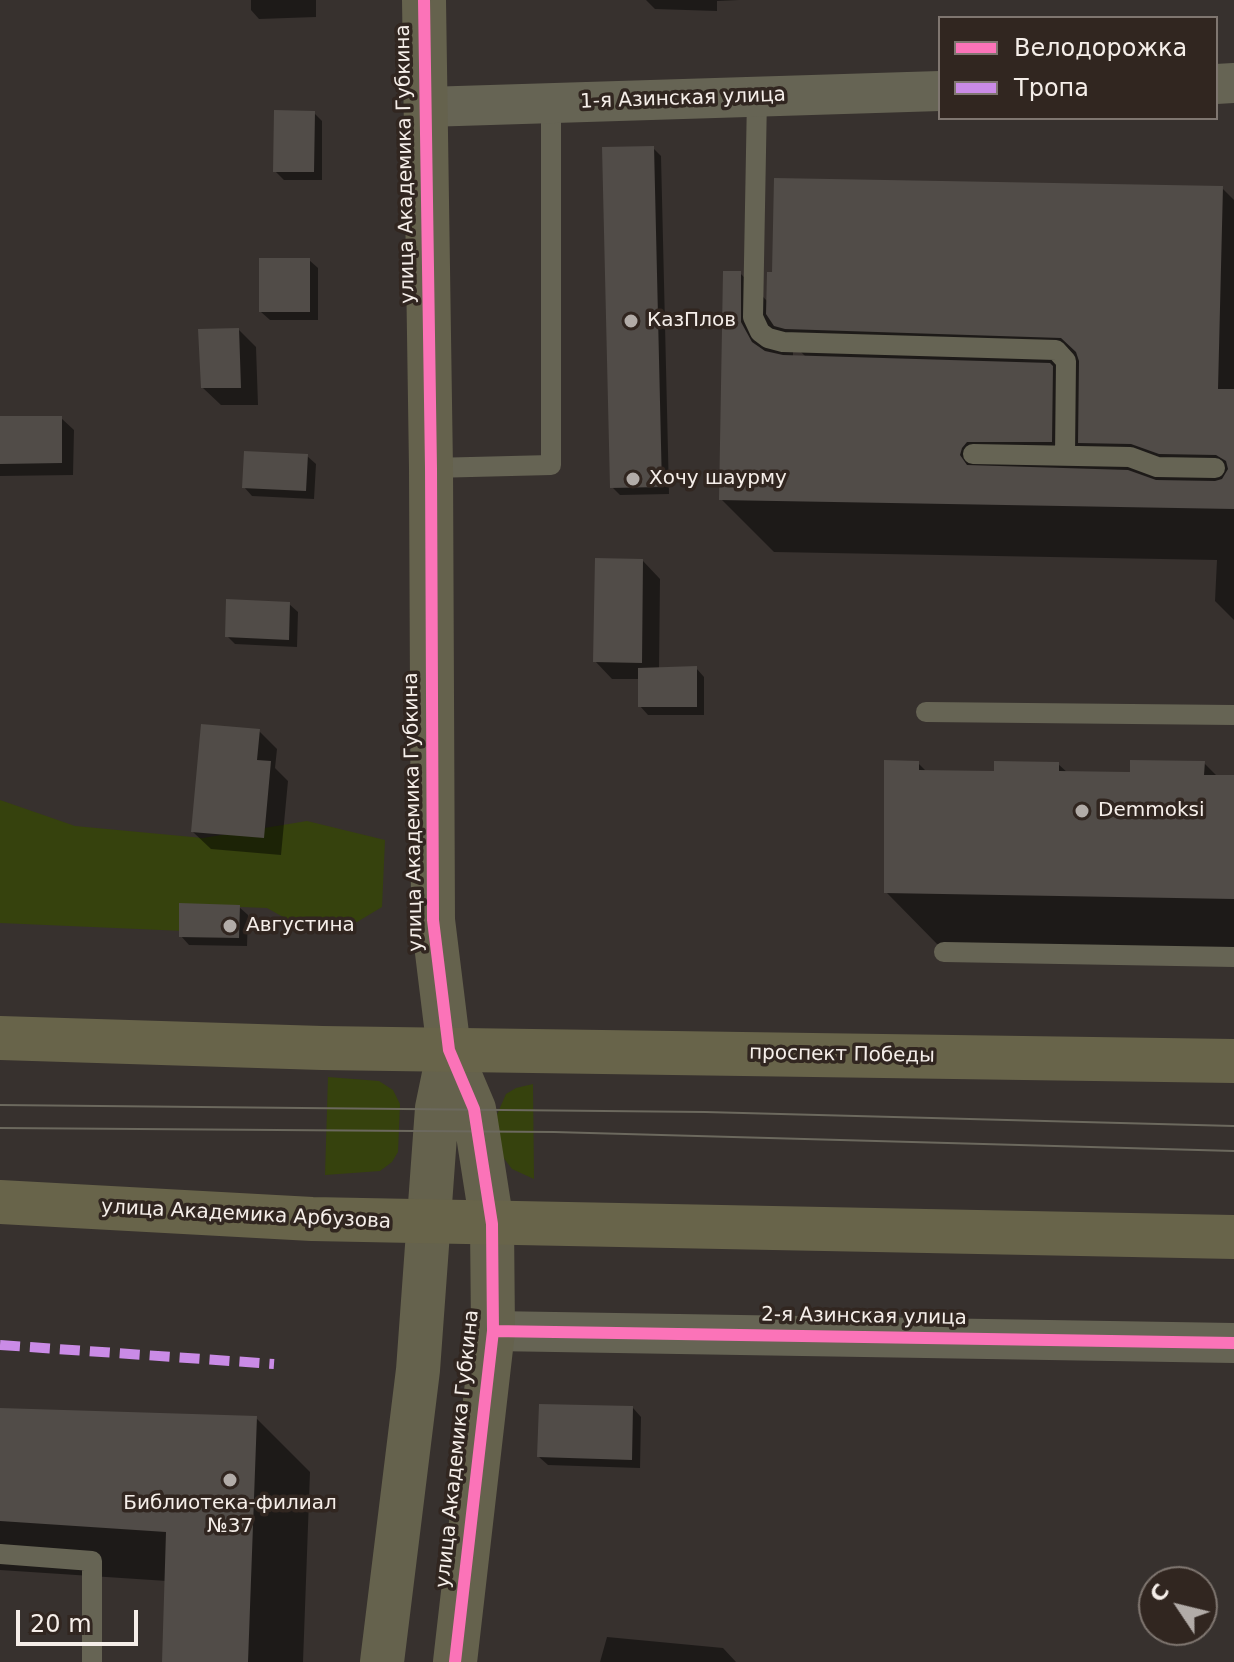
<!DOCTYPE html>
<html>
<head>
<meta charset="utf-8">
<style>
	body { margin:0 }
	#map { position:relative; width:1234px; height:1662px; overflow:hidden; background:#37312e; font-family:"DejaVu Sans",sans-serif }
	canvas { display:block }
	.legend { position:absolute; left:938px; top:16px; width:280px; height:104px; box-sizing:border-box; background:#312620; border:2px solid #7f7670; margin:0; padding:10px 14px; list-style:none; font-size:24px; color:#f5eee9 }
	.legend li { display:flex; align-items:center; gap:16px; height:40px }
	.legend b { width:40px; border:2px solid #7f7670 }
	.north { position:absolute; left:1138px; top:1566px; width:80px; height:80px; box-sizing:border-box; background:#312620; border:2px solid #7f7670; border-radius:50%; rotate:305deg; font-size:22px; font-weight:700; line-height:32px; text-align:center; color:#f5eee9 }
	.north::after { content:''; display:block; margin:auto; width:28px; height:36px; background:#b2aca8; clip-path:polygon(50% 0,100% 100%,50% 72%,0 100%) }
	.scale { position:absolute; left:16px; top:1610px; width:122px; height:36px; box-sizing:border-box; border:4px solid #f5eee9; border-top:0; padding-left:10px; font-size:24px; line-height:28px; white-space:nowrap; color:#f5eee9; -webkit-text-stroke:6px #312620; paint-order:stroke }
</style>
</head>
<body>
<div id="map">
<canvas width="1234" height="1662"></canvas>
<ul class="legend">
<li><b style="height:10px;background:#fb73b8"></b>Велодорожка</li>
<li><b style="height:10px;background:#ca8be6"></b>Тропа</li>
</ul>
<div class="north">С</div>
<div class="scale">20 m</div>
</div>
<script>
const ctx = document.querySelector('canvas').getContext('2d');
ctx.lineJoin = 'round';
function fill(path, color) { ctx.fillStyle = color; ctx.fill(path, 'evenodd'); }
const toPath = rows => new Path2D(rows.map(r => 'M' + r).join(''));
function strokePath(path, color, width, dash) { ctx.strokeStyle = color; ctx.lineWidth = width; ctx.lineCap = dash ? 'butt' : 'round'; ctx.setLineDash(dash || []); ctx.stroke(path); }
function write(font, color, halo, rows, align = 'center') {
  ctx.font = font + ' "DejaVu Sans",sans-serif'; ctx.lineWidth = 7; ctx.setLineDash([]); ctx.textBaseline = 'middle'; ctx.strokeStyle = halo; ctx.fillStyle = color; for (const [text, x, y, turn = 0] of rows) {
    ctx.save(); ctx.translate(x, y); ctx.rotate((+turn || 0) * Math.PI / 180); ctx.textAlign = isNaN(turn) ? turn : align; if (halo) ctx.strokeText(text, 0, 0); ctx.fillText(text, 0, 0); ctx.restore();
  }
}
const green = toPath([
	[0,800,75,826,203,838,307,821,385,840,382,907,357,922,292,922,267,908,186,905,184,931,0,923],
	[328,1077,379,1081,393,1090,400,1104,398,1152,392,1162,380,1171,325,1175],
	[533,1084,534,1179,512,1169,500,1153,495,1119,506,1094,516,1088]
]);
const shadow = toPath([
	[251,0,316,0,316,17,259,19,251,10],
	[646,0,739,0,717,1,717,11,655,9],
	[314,113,322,121,322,180,284,180,275,171],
	[653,148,661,156,669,494,620,495,612,487],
	[1222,188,1234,200,1234,620,1215,601,1217,560,774,552,721,499,740,273,768,302],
	[793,344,807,358,793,357],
	[309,260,318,268,318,320,270,320,261,312],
	[239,330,256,347,258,405,221,405,203,388],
	[0,418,61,418,74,430,73,475,0,476],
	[307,456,316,464,314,499,252,496,244,487],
	[643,561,660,579,659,669,696,668,704,677,704,715,648,715,640,706,640,679,612,679,595,661],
	[289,604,298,612,297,647,235,644,227,636],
	[259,731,277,749,275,768,288,781,281,855,211,849,193,832],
	[918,763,927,772,996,773,1058,764,1068,773,1132,774,1204,763,1218,777,1234,777,1234,951,939,946,886,892],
	[239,907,248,915,247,946,189,945,181,936],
	[633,1408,641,1417,640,1468,548,1465,539,1457],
	[0,1410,256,1418,310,1472,303,1662,164,1662,167,1581,0,1570],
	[607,1637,723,1648,736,1662,600,1662]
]);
const building = toPath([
	[274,110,315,111,314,172,273,172],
	[654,146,662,487,610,488,602,147],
	[774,178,1223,186,1218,389,1234,389,1234,509,719,500,723,271,741,271,741,322,752,342,765,351,783,355,1050,363,1053,366,1052,442,967,442,962,448,960,455,967,465,1128,470,1156,480,1215,481,1222,479,1228,469,1226,461,1216,455,1159,454,1131,444,1078,443,1079,361,1076,352,1061,338,785,329,774,326,766,314,767,272,772,272],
	[259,258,310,258,310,312,259,312],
	[239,328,241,388,201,388,198,329],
	[0,416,62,416,62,463,0,464],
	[244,451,308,454,306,491,242,488],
	[595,558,643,559,642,663,593,662],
	[226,599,290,602,289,640,225,637],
	[697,666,697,707,638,707,638,668],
	[201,724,260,729,257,760,271,761,264,838,191,832],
	[884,760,919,761,919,770,994,771,994,761,1059,762,1059,771,1130,772,1130,760,1205,761,1204,775,1234,775,1234,899,884,893],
	[179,903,240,905,239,938,179,937],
	[539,1404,633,1406,632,1460,537,1457],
	[0,1408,257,1416,248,1662,162,1662,166,1532,0,1521]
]);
const lane = toPath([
	[757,97,753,317,760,332,768,338,783,342,1056,350,1066,361,1065,455],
	[973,454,1130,457,1157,467,1215,468],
	[431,468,551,465,551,102],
	[926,712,1234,715],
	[944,952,1234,957],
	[0,1554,92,1561,92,1662]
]);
const street = toPath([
	[1216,84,1234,83],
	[426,107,940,91],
	[493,1331,1234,1343]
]);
const secondary = toPath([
	[424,0,431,468,433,920,449,1050,474,1109,492,1224,493,1331,455,1662],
	[382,1662,418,1370,437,1108,449,1050]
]);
const primary = toPath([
	[0,1038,322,1048,1234,1061],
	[0,1202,312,1219,1234,1237]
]);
const tram = toPath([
	[0,1105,705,1112,1234,1126],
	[0,1128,554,1132,1234,1151]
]);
const quiet = toPath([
	[0,1345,274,1364]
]);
const cycleway = toPath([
	[424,0,431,468,433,920,449,1050,474,1109,492,1224,493,1331,455,1662],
	[493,1331,1234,1343]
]);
const markers = [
	[631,321,8,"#b2aca8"],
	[633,479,8,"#b2aca8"],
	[1082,811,8,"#b2aca8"],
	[230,926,8,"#b2aca8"],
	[230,1480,8,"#b2aca8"]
];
const streetNames = [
	["1-я Азинская улица",683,99,-2],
	["улица Академика Губкина",406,164,-91],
	["улица Академика Губкина",414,812,-91],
	["проспект Победы",842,1055,1],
	["улица Академика Арбузова",246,1215,3],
	["2-я Азинская улица",864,1317,1],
	["улица Академика Губкина",458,1449,-84]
];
const poiNames = [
	["КазПлов",647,321],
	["Хочу шаурму",649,479],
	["Demmoksi",1098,811],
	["Августина",246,926],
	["Библиотека-филиал",230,1504,"center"],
	["№37",230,1527,"center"]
];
fill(green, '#36420d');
fill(shadow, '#0007');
fill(building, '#514c48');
strokePath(lane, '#666454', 20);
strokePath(street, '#666454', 40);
strokePath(secondary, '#65624d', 44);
strokePath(primary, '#68644a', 44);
strokePath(tram, '#6c695e', 2);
strokePath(quiet, '#ca8be6', 10, [20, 10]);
strokePath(cycleway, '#fb73b8', 12);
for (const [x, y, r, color] of markers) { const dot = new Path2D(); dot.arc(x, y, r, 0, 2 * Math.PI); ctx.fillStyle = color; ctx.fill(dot); strokePath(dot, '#312620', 3); }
write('20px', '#f5eee9', '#312620', streetNames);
write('20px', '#f5eee9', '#312620', poiNames, 'left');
</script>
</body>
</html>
